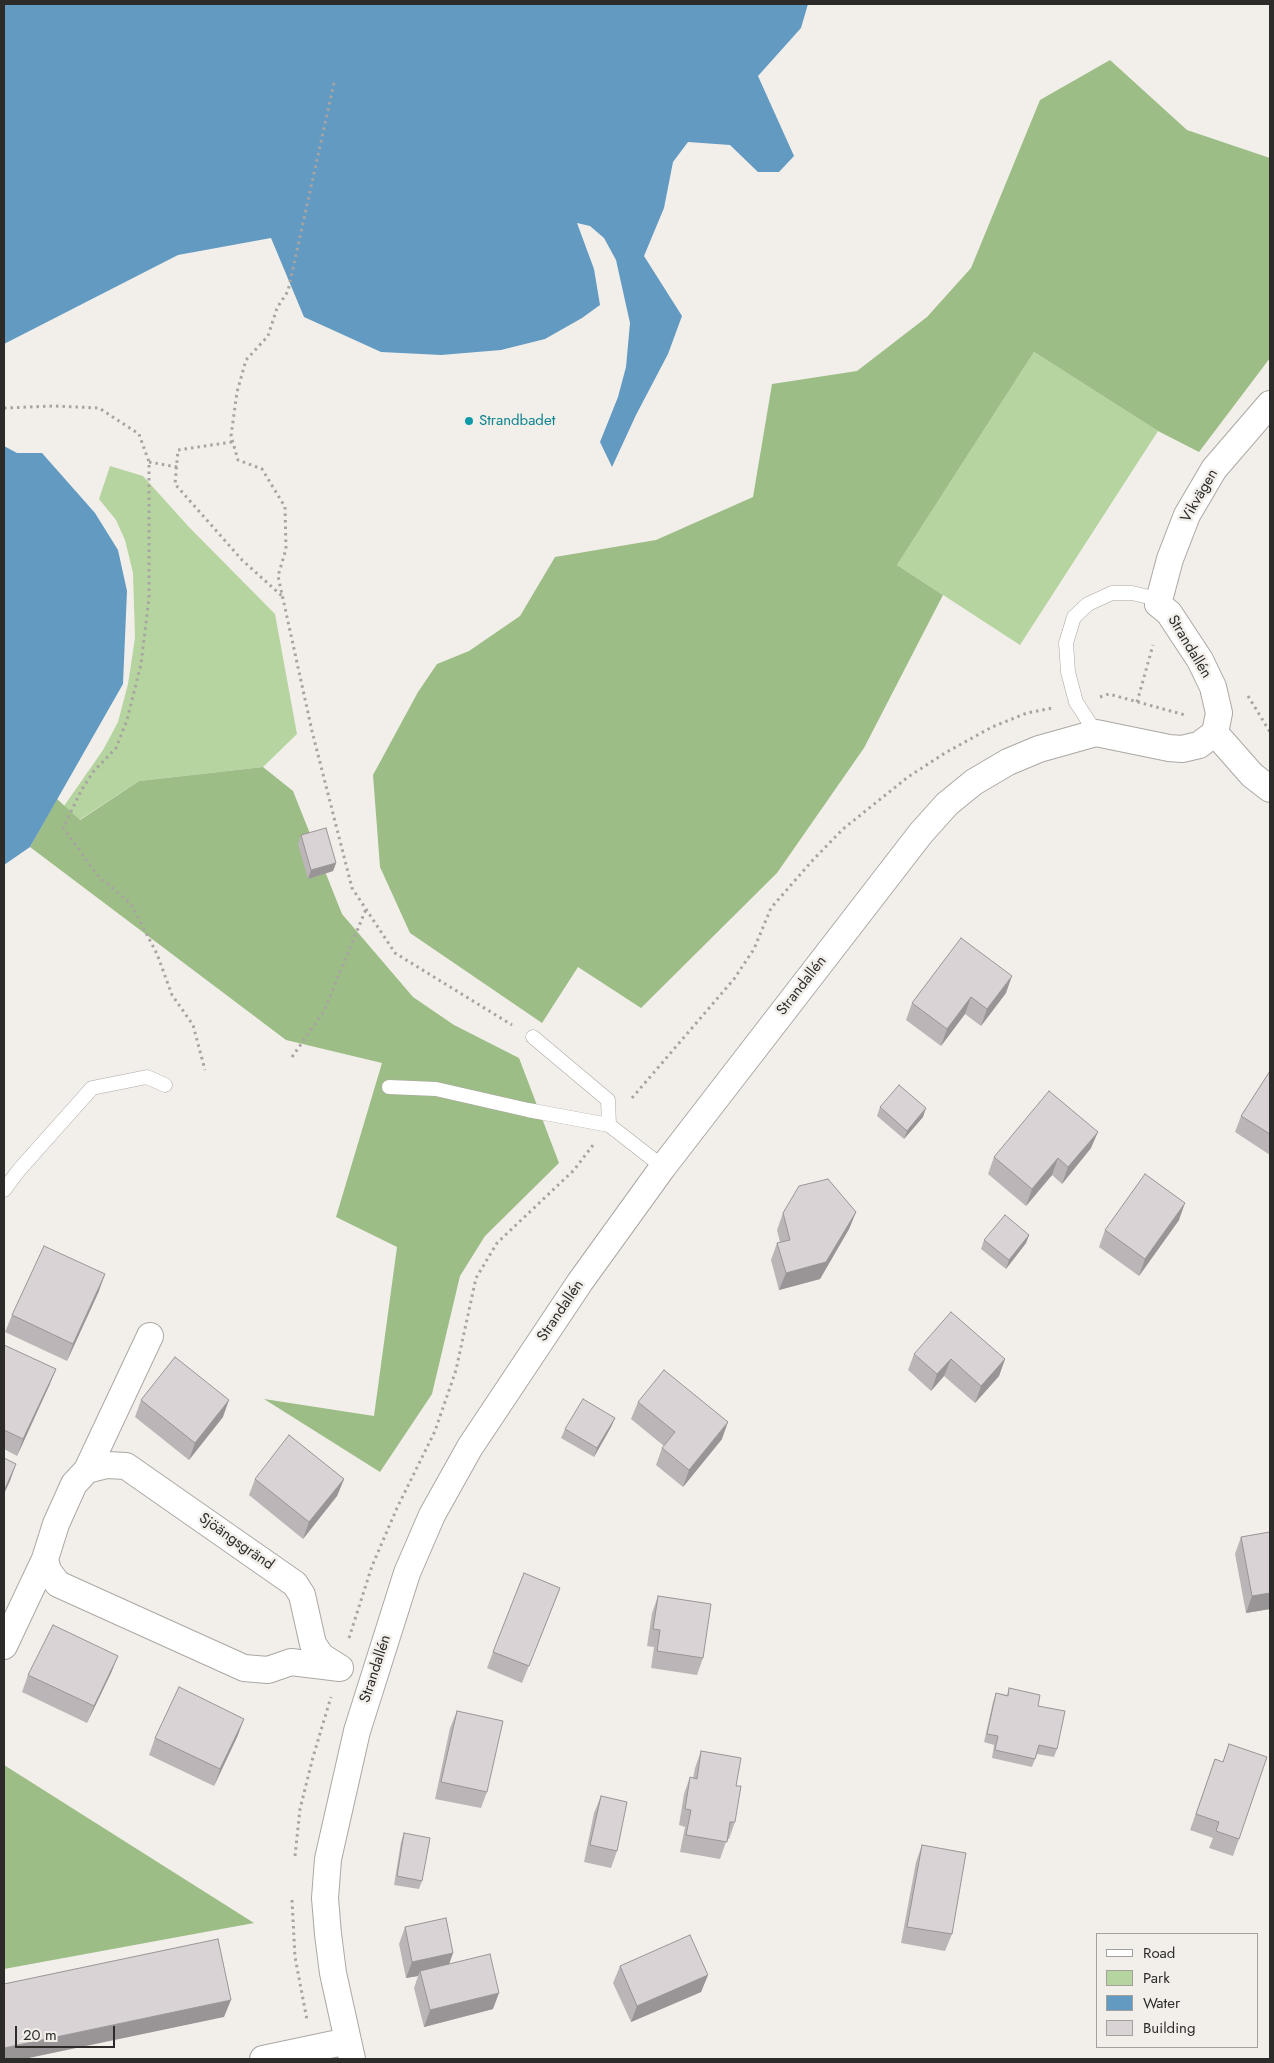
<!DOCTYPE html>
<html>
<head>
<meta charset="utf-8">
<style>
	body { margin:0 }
	#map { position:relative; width:1274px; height:2063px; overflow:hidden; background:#f2efea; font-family:Jost,sans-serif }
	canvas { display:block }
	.frame { position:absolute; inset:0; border:5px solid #2d2b2a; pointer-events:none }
	.legend { position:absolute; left:1096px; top:1933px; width:162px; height:115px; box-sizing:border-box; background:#f2efea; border:1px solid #a3a19d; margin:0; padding:6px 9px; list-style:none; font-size:15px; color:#2d2b2a }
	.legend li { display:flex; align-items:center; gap:10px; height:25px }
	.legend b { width:25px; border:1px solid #a3a19d }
	.scale { position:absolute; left:15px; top:2026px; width:100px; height:22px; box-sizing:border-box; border:2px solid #2d2b2a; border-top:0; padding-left:6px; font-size:15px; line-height:18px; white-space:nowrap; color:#2d2b2a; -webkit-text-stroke:4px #f2efea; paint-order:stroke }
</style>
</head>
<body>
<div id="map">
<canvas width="1274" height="2063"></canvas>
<div class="frame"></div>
<ul class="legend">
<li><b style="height:6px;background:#fff"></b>Road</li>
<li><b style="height:14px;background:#b6d4a0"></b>Park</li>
<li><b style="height:14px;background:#639ac2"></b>Water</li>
<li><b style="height:14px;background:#dad3d6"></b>Building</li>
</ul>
<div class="scale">20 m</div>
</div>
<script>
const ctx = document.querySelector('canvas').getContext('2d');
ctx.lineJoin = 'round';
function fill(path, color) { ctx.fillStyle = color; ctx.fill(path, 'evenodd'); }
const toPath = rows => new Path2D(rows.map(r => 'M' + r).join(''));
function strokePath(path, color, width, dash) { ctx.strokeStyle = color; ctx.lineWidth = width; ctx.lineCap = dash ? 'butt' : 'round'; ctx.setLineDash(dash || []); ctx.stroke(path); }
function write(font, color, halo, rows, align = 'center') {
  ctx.font = font + ' Jost,sans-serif'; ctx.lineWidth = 5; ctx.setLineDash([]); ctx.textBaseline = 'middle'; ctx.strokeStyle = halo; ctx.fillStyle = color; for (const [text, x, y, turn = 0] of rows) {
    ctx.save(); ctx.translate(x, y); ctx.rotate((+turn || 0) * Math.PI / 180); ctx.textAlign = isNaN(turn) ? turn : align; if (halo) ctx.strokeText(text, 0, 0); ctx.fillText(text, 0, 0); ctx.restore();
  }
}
const green = toPath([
	[1034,352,1158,431,1020,645,897,565],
	[110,466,143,476,188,526,275,614,297,734,263,767,139,781,79,820,64,806,103,750,118,722,128,684,135,638,133,573,125,540,116,520,99,499]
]);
const forest = toPath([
	[1110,60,1187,130,1270,158,1270,358,1199,452,1158,431,1034,352,897,565,943,595,864,748,777,873,641,1008,578,967,542,1023,410,933,380,867,373,775,418,692,437,664,469,651,520,616,555,557,656,540,753,497,772,384,857,371,927,317,971,268,1040,100],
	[263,767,293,791,342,914,413,997,454,1025,519,1058,559,1163,485,1236,460,1276,432,1394,380,1472,264,1399,374,1416,397,1247,336,1217,382,1063,286,1040,30,847,57,799,80,820,139,781],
	[4,1765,254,1923,4,1969]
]);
const water = toPath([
	[4,4,808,4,801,28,758,76,794,156,779,172,758,172,730,145,688,142,673,162,664,208,644,256,682,316,668,354,636,415,612,467,600,442,618,397,626,367,630,323,616,260,604,238,590,226,577,223,594,269,600,305,582,318,545,339,501,350,441,355,381,352,304,317,271,238,178,255,4,344],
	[4,446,17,453,42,453,95,513,118,550,127,591,123,684,30,847,4,865]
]);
const path = toPath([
	[334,83,288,291,277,308,268,336,246,360,237,392,231,436,238,460,262,469,285,507,286,549,278,576,312,731,352,888,395,953,512,1025],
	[4,408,54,406,99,408,139,434,149,462,149,598,141,664,127,720,116,748,93,772,81,791,63,828,99,877,131,904,157,954,172,995,193,1025,205,1070],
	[232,442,178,450,175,484,242,560,282,596],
	[149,462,177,467],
	[1248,696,1270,732],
	[1100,697,1109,694,1185,715],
	[1137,702,1153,645],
	[292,1057,324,1011,366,909],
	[632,1098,734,979,754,949,771,908,811,862,843,829,908,777,945,753,992,727,1027,713,1052,708],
	[349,1638,372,1566,397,1508,435,1431,456,1370,476,1278,497,1243,574,1170,593,1145],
	[295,1856,300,1809,313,1757,331,1697],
	[292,1900,295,1957,307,2020]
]);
const service = toPath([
	[1096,733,1076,702,1068,672,1066,643,1074,617,1088,604,1112,593,1132,593,1149,597,1158,604],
	[533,1037,608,1100,609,1125,663,1167],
	[389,1087,436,1089,528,1110,609,1125],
	[4,1190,19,1170,92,1088,147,1077,165,1085]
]);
const minor = toPath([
	[1215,733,1219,713,1213,687,1200,660,1169,613,1158,604,1170,559,1187,515,1214,469,1270,404],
	[45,1559,48,1571,58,1584,244,1668,268,1670,291,1662,340,1668,321,1656,313,1644,302,1595,295,1584,126,1466,107,1465,87,1470],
	[4,1646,45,1559,56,1524,74,1484,87,1470,150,1336],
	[263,2059,348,2041],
	[352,2059,333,1973,328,1934,325,1898,328,1859,357,1731,407,1573,432,1515,470,1447,580,1282,663,1167,921,833,947,804,974,782,1008,762,1039,749,1096,733,1169,748,1182,749,1199,745,1215,733,1252,775,1270,789]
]);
const wall = toPath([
	[301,835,336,863,333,871,308,879,298,844],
	[1006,993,981,1026,965,1014,941,1046,906,1020,912,1003],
	[1270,1071,1270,1155,1235,1132,1241,1116],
	[880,1107,923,1117,904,1139,877,1116],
	[1091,1148,1062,1184,1052,1175,1026,1206,988,1174,994,1157],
	[856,1212,849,1229,820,1279,779,1290,771,1260,777,1243,780,1242,777,1230,783,1213],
	[1179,1220,1139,1276,1099,1247,1105,1230],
	[1029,1235,1026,1243,1006,1269,981,1249,984,1240],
	[99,1291,67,1361,5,1332,12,1315],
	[4,1345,56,1369,49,1386,17,1456,4,1449],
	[914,1354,1005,1359,999,1376,975,1403,944,1376,931,1391,908,1370],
	[141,1400,223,1417,189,1460,135,1417],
	[638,1402,722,1439,683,1487,656,1465,662,1448,664,1446,631,1419],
	[615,1418,611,1427,594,1457,561,1438,565,1429],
	[255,1479,344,1479,337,1496,303,1539,249,1495],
	[1270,1532,1270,1609,1246,1613,1235,1554,1241,1537],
	[560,1588,522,1683,487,1668,493,1652],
	[658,1596,703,1658,697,1675,651,1668,654,1647,647,1646,652,1613],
	[118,1656,111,1673,87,1723,22,1692,28,1675],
	[1009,1688,1038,1706,1057,1749,1054,1757,1037,1754,1032,1767,992,1758,994,1745,984,1742,993,1702,996,1693,1007,1695],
	[457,1711,487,1792,481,1808,435,1799,450,1728],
	[238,1735,214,1786,149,1755,155,1738],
	[1229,1744,1239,1839,1233,1856,1209,1848,1213,1838,1190,1830,1215,1759,1223,1762],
	[701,1751,735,1822,729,1839,727,1839,720,1859,680,1852,685,1827,679,1825,684,1794,690,1777,693,1778,695,1768],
	[601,1796,617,1851,611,1868,584,1862,594,1813],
	[404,1833,422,1881,419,1889,394,1885,401,1842],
	[922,1845,952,1934,945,1951,901,1943,916,1862],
	[405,1927,453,1953,449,1964,493,2009,424,2027,414,1988,418,1976,406,1978,399,1944],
	[620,1966,708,1975,701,1992,631,2022,613,1983]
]);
const shadedWall = toPath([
	[336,863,333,871,308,879,311,870],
	[1012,976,1006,993,981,1026,987,1009],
	[971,997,965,1014,941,1046,947,1029],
	[926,1108,923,1117,904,1139,907,1131],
	[1098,1132,1091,1148,1062,1184,1068,1167],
	[1058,1158,1052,1175,1026,1206,1032,1189],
	[1185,1203,1179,1220,1139,1276,1145,1259],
	[856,1212,849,1229,820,1279,779,1290,786,1273],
	[1029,1235,1026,1243,1006,1269,1009,1260],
	[105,1274,99,1291,67,1361,73,1344],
	[951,1359,944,1376,931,1391,937,1374],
	[1005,1359,999,1376,975,1403,981,1386],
	[56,1369,49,1386,17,1456,23,1439],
	[229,1400,223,1417,189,1460,195,1443],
	[615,1418,611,1427,594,1457,597,1448],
	[728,1422,722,1439,683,1487,689,1470],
	[16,1464,10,1481,4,1494,4,1491],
	[344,1479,337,1496,303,1539,309,1522],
	[1270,1593,1270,1609,1246,1613,1252,1596],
	[118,1656,111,1673,87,1723,94,1706],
	[244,1719,238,1735,214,1786,220,1769],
	[453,1953,447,1970,420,1971,418,1976,406,1978,412,1962],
	[708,1975,701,1992,631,2022,637,2006],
	[499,1993,493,2009,424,2027,430,2010],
	[231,2000,224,2017,24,2059,4,2059,4,2048]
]);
const building = toPath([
	[326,828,336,863,311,870,301,835,326,828],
	[961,938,1012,976,987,1009,971,997,947,1029,912,1003,961,938],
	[1270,1071,1270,1134,1241,1116,1270,1071],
	[899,1085,926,1108,907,1131,880,1107,899,1085],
	[1049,1091,1098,1132,1068,1167,1058,1158,1032,1189,994,1157,1049,1091],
	[1145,1174,1185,1203,1145,1259,1105,1230,1145,1174],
	[828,1179,856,1212,826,1262,786,1273,777,1243,790,1240,783,1213,799,1186,828,1179],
	[1005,1215,1029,1235,1009,1260,984,1240,1005,1215],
	[44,1246,105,1274,73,1344,12,1315,44,1246],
	[951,1312,1005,1359,981,1386,951,1359,937,1374,914,1354,951,1312],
	[4,1345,56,1369,23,1439,4,1430,4,1345],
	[175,1357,229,1400,195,1443,141,1400,175,1357],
	[664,1370,728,1422,689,1470,662,1448,675,1432,638,1402,664,1370],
	[583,1399,615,1418,597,1448,565,1429,583,1399],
	[289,1435,344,1479,309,1522,255,1479,289,1435],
	[4,1458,16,1464,4,1491,4,1458],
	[1270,1532,1270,1593,1252,1596,1241,1537,1270,1532],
	[524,1573,560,1588,529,1666,493,1652,524,1573],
	[658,1596,711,1604,703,1658,657,1651,660,1630,653,1629,658,1596],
	[53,1625,118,1656,94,1706,28,1675,53,1625],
	[179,1687,244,1719,220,1769,155,1738,179,1687],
	[1009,1688,1040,1695,1038,1706,1065,1711,1057,1749,1039,1745,1035,1759,995,1750,998,1736,987,1734,996,1693,1008,1696,1009,1688],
	[457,1711,503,1721,487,1792,441,1782,457,1711],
	[1229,1744,1267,1757,1239,1839,1216,1831,1219,1822,1196,1814,1215,1759,1223,1762,1229,1744],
	[701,1751,741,1758,736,1786,741,1786,735,1822,730,1822,727,1842,686,1835,691,1810,685,1809,690,1777,697,1779,701,1751],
	[601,1796,627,1802,617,1851,590,1845,601,1796],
	[404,1833,430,1838,422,1881,397,1876,404,1833],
	[922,1845,966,1853,952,1934,907,1927,922,1845],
	[446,1918,453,1953,412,1962,405,1927,446,1918],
	[690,1935,708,1975,637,2006,620,1966,690,1935],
	[218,1939,231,2000,4,2048,4,1984,218,1939],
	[490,1954,499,1993,430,2010,420,1971,490,1954]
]);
const markers = [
	[469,421,5,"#0f9aa8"]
];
const cultureNames = [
	["Strandbadet",479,421]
];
const streetNames = [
	["Vikvägen",1200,496,-60],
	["Strandallén",1189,647,59],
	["Strandallén",802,986,-52],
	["Strandallén",561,1311,-56],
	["Sjöängsgränd",236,1542,35],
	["Strandallén",376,1669,-72]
];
fill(green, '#b6d4a0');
fill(forest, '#9dbd86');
fill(water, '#639ac2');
strokePath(service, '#aba8a4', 15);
strokePath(minor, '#aba8a4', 28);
strokePath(path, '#a7a4a1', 3, [2.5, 4]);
strokePath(service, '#fff', 14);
strokePath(minor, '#fff', 26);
fill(wall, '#bbb5b8');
fill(shadedWall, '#999496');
fill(building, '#dad3d6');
strokePath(building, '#999496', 1);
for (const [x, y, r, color] of markers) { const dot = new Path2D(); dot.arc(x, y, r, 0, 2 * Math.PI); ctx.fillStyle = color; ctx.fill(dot); strokePath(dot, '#f2efea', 2); }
write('15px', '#0d838f', '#f2efea', cultureNames, 'left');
write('15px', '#2d2b2a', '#f2efea', streetNames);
</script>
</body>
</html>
